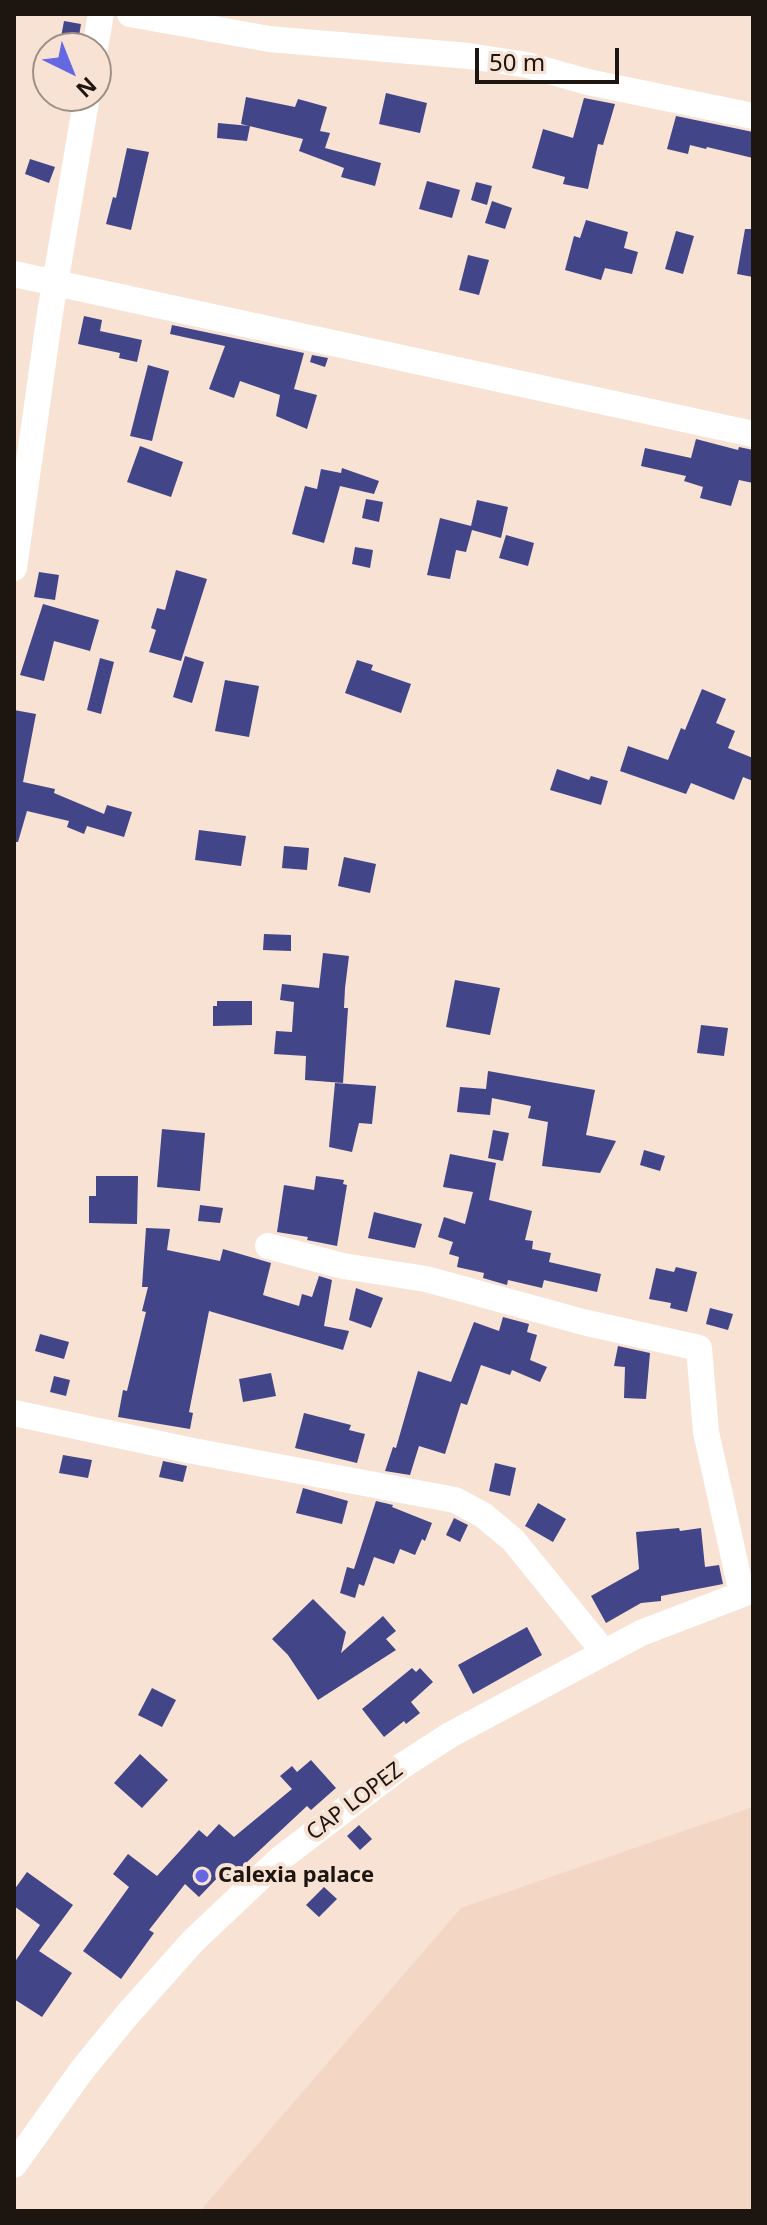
<!DOCTYPE html>
<html>
<head>
<meta charset="utf-8">
<style>
	body { margin:0 }
	#map { position:relative; width:767px; height:2225px; overflow:hidden; background:#f7e2d4; font-family:"Noto Sans",sans-serif }
	canvas { display:block }
	.frame { position:absolute; inset:0; border:16px solid #1c1510; pointer-events:none }
	.north { position:absolute; left:32px; top:32px; width:80px; height:80px; box-sizing:border-box; background:#f7e2d4; border:2px solid #9f9086; border-radius:50%; rotate:137deg; font-size:22px; font-weight:700; line-height:32px; text-align:center; color:#1c1510 }
	.north::after { content:''; display:block; margin:auto; width:28px; height:36px; background:#6668e1; clip-path:polygon(50% 0,100% 100%,50% 72%,0 100%) }
	.scale { position:absolute; left:475px; top:48px; width:144px; height:36px; box-sizing:border-box; border:4px solid #1c1510; border-top:0; padding-left:10px; font-size:24px; line-height:28px; white-space:nowrap; color:#1c1510; -webkit-text-stroke:6px #f7e2d4; paint-order:stroke }
</style>
</head>
<body>
<div id="map">
<canvas width="767" height="2225"></canvas>
<div class="frame"></div>
<div class="north">N</div>
<div class="scale">50 m</div>
</div>
<script>
const ctx = document.querySelector('canvas').getContext('2d');
ctx.lineJoin = 'round';
function fill(path, color) { ctx.fillStyle = color; ctx.fill(path, 'evenodd'); }
const toPath = rows => new Path2D(rows.map(r => 'M' + r).join(''));
function strokePath(path, color, width, dash) { ctx.strokeStyle = color; ctx.lineWidth = width; ctx.lineCap = dash ? 'butt' : 'round'; ctx.setLineDash(dash || []); ctx.stroke(path); }
function write(font, color, halo, rows, align = 'center') {
  ctx.font = font + ' "Noto Sans",sans-serif'; ctx.lineWidth = 8; ctx.setLineDash([]); ctx.textBaseline = 'middle'; ctx.strokeStyle = halo; ctx.fillStyle = color; for (const [text, x, y, turn = 0] of rows) {
    ctx.save(); ctx.translate(x, y); ctx.rotate((+turn || 0) * Math.PI / 180); ctx.textAlign = isNaN(turn) ? turn : align; if (halo) ctx.strokeText(text, 0, 0); ctx.fillText(text, 0, 0); ctx.restore();
  }
}
const built = toPath([
	[753,1807,753,2211,200,2211,461,1908]
]);
const building = toPath([
	[64,21,81,24,77,48,59,48],
	[386,93,427,103,420,133,379,124],
	[246,97,295,107,298,99,327,107,320,131,330,133,325,148,381,163,375,186,341,177,344,168,299,151,303,139,241,124],
	[584,98,615,104,603,145,598,144,588,189,563,184,565,177,532,168,543,129,573,138],
	[676,116,753,132,753,158,707,147,706,149,690,145,688,154,667,149],
	[218,123,250,126,247,141,217,138],
	[127,148,149,152,131,230,106,224,113,197,116,198],
	[30,159,55,167,49,183,25,174],
	[427,181,460,190,452,218,419,209],
	[476,182,492,186,487,205,471,200],
	[492,201,512,208,505,229,485,223],
	[586,220,628,232,624,248,638,252,632,274,605,268,601,280,565,270,574,236,580,238],
	[745,229,753,229,753,277,737,274],
	[676,231,694,236,683,274,665,269],
	[468,255,489,260,479,295,459,290],
	[84,316,102,320,100,331,142,340,137,362,119,358,120,353,78,344],
	[172,325,304,353,294,389,317,395,307,429,276,416,280,395,240,381,234,398,209,389,225,346,170,334],
	[312,355,328,358,325,367,310,362],
	[148,365,169,371,152,441,130,436],
	[696,439,738,450,739,447,753,450,753,483,739,480,731,506,700,498,703,487,684,481,686,476,641,466,645,448,691,458],
	[140,446,183,462,171,497,127,482],
	[342,468,379,481,374,494,340,486,324,543,292,534,305,486,317,489,321,469,341,473],
	[366,499,383,502,379,522,362,518],
	[477,500,508,507,501,538,472,530,466,552,456,550,450,579,427,575,440,518,471,526],
	[506,535,534,543,528,566,499,558],
	[355,547,373,550,370,568,352,564],
	[176,570,207,579,181,661,149,652,156,630,151,628,157,608,165,610],
	[39,572,59,575,55,600,34,597],
	[43,604,99,620,90,651,54,641,44,681,20,675],
	[185,656,204,662,192,703,173,697],
	[100,658,114,662,101,714,87,710],
	[357,660,373,665,371,670,411,684,401,713,345,693],
	[225,680,259,686,249,737,215,731],
	[702,689,726,699,716,723,735,731,728,748,753,758,753,781,743,777,734,800,691,783,686,794,620,771,628,746,668,760,681,728,685,730],
	[14,710,36,714,23,782,55,789,54,793,104,814,107,805,132,812,124,837,87,826,84,834,67,827,69,821,27,811,18,842,14,842],
	[557,769,589,780,591,776,608,781,601,805,550,790],
	[199,830,246,836,241,866,195,860],
	[284,846,309,848,307,870,282,868],
	[344,857,376,864,370,893,338,886],
	[264,934,291,935,291,951,263,950],
	[323,953,349,956,345,988,344,1008,348,1008,343,1083,305,1080,306,1056,274,1054,276,1031,292,1032,294,1002,280,1000,282,984,319,988],
	[455,980,500,988,490,1035,446,1027],
	[217,1001,252,1001,252,1025,213,1026,213,1006,217,1006],
	[701,1025,728,1028,724,1056,697,1053],
	[488,1071,595,1090,586,1135,616,1141,600,1173,542,1166,548,1122,528,1118,531,1106,492,1098,490,1115,457,1112,460,1087,486,1089],
	[335,1083,376,1086,372,1124,359,1123,352,1152,329,1147],
	[162,1129,205,1133,200,1191,157,1187],
	[493,1130,509,1133,503,1161,488,1158],
	[644,1150,665,1156,660,1171,640,1165],
	[450,1154,496,1163,489,1200,532,1211,525,1240,533,1241,532,1249,551,1253,549,1262,601,1274,597,1292,544,1280,542,1288,508,1280,507,1285,483,1278,484,1273,457,1267,459,1257,449,1254,453,1242,438,1237,444,1217,465,1224,473,1192,443,1187],
	[96,1176,138,1176,137,1224,89,1223,89,1196,96,1196],
	[316,1176,344,1180,343,1184,347,1185,337,1246,307,1240,308,1237,277,1232,284,1185,314,1190],
	[200,1205,223,1208,220,1223,198,1221],
	[374,1212,422,1224,415,1248,368,1238],
	[146,1228,170,1229,167,1250,220,1261,223,1249,271,1263,263,1295,299,1306,302,1294,312,1297,319,1276,332,1280,324,1326,349,1331,343,1350,209,1311,189,1412,193,1413,190,1429,118,1417,123,1390,127,1391,146,1312,142,1311,148,1287,142,1287],
	[676,1267,697,1272,687,1312,670,1308,671,1303,649,1299,656,1268,674,1272],
	[356,1288,383,1298,371,1328,349,1320],
	[710,1308,733,1314,728,1330,706,1324],
	[503,1317,529,1324,527,1332,537,1335,530,1360,547,1367,540,1382,512,1370,510,1375,481,1365,467,1405,461,1403,445,1454,419,1446,410,1475,385,1471,393,1447,396,1448,418,1371,451,1382,474,1322,499,1331],
	[40,1334,69,1342,64,1359,35,1351],
	[618,1346,650,1353,646,1399,624,1398,625,1367,614,1366],
	[271,1373,276,1396,243,1402,239,1379],
	[54,1376,70,1380,66,1396,50,1392],
	[304,1413,351,1425,349,1430,365,1434,357,1463,295,1448],
	[63,1455,92,1460,88,1478,59,1473],
	[163,1461,187,1466,183,1482,159,1477],
	[495,1463,516,1468,510,1496,489,1491],
	[303,1488,348,1501,342,1524,296,1513],
	[376,1501,393,1505,392,1507,432,1523,425,1541,422,1539,415,1555,400,1549,394,1564,374,1557,364,1586,359,1584,355,1598,340,1593,347,1567,354,1569],
	[538,1503,566,1519,553,1542,525,1526],
	[454,1518,468,1525,460,1542,446,1535],
	[679,1528,680,1531,701,1528,705,1567,719,1565,723,1584,661,1596,661,1601,641,1603,606,1623,591,1596,639,1569,636,1532],
	[313,1599,346,1632,341,1653,383,1616,396,1631,386,1639,396,1650,318,1700,288,1655,272,1639],
	[527,1627,542,1655,473,1694,458,1665],
	[412,1668,416,1672,420,1668,433,1682,411,1702,420,1713,406,1724,404,1721,384,1737,362,1709],
	[152,1688,176,1700,162,1727,138,1715],
	[140,1754,168,1780,142,1808,114,1783],
	[311,1760,336,1788,311,1810,307,1806,246,1863,248,1865,232,1882,222,1873,199,1897,185,1884,149,1930,154,1933,121,1979,83,1951,129,1887,113,1874,128,1854,157,1876,199,1830,207,1837,219,1824,234,1837,292,1789,280,1776,292,1766,297,1772],
	[359,1825,372,1839,360,1850,347,1836],
	[27,1872,73,1905,39,1951,72,1973,42,2017,14,1999,14,1963,40,1925,14,1906,14,1890],
	[324,1887,337,1899,319,1917,306,1905]
]);
const minor = toPath([
	[130,14,269,39,469,56,527,65,588,82,753,116],
	[95,48,101,14],
	[14,274,753,434],
	[14,568,50,313,87,96],
	[268,1246,343,1266,426,1279,583,1322,699,1348,706,1432,742,1594],
	[14,1413,188,1450,455,1500,483,1515,513,1540,604,1652],
	[14,2165,82,2070,127,2015,193,1941,281,1858,402,1766,450,1735,641,1633,753,1590]
]);
const markers = [
	[202,1876,8,"#6668e1"]
];
const streetNames = [
	["CAP LOPEZ",355,1802,-37]
];
const poiNames = [
	["Calexia palace",218,1876]
];
fill(built, '#f3d7c4');
fill(building, '#424588');
strokePath(minor, '#fff', 26);
for (const [x, y, r, color] of markers) { const dot = new Path2D(); dot.arc(x, y, r, 0, 2 * Math.PI); ctx.fillStyle = color; ctx.fill(dot); strokePath(dot, '#f7e2d4', 3); }
write('22px', '#1c1510', '#f7e2d4', streetNames);
write('bold 22px', '#1c1510', '#f7e2d4', poiNames, 'left');
</script>
</body>
</html>
